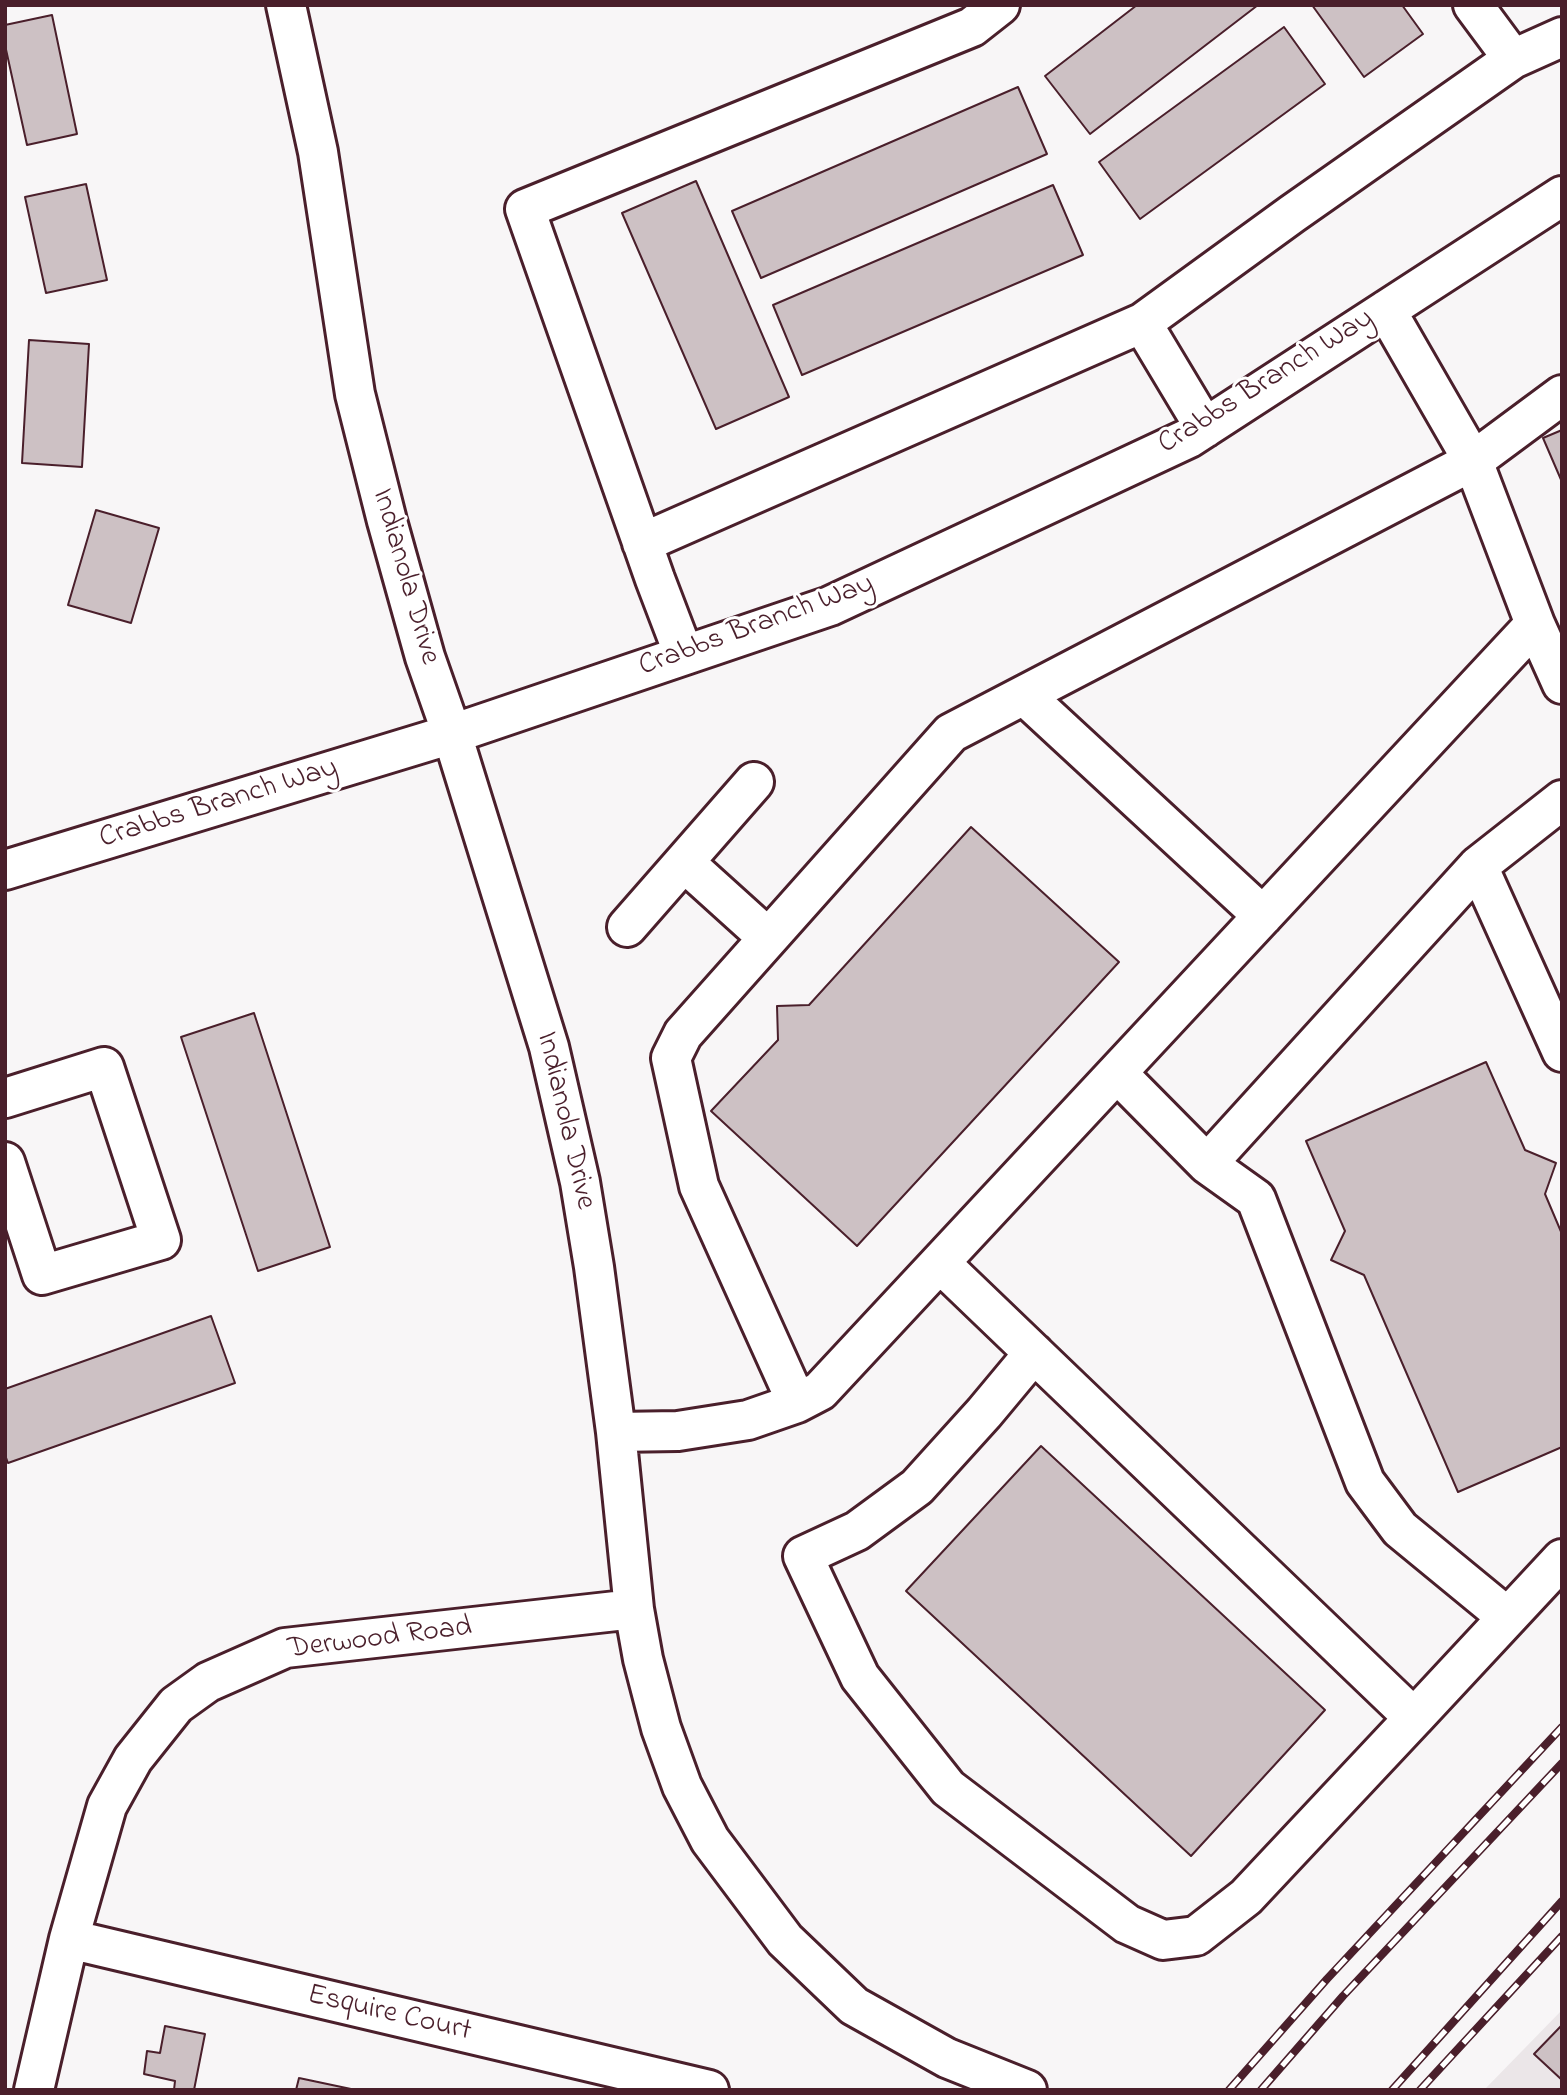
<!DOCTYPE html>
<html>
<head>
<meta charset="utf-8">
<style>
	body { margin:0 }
	#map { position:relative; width:1567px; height:2095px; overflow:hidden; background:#f8f6f7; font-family:"Indie Flower",sans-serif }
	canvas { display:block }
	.frame { position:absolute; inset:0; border:7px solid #4a1f2b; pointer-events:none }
</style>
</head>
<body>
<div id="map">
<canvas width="1567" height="2095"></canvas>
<div class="frame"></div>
</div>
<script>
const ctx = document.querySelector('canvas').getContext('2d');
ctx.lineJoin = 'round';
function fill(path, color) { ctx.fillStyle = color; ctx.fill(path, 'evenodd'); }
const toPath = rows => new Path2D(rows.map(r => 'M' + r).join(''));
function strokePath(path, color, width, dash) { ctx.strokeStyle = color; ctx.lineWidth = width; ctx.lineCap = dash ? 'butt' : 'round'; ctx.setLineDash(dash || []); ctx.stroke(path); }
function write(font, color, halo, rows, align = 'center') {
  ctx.font = font + ' "Indie Flower",sans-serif'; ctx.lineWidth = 6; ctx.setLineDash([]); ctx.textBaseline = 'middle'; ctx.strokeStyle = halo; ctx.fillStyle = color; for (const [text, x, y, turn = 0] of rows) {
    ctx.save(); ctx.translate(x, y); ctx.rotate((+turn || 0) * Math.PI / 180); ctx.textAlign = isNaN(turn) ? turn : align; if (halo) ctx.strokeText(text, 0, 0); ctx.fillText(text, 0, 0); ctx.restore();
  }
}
const built = toPath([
	[1562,2010,1562,2090,1484,2090]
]);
const building = toPath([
	[1137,5,1258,5,1090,134,1045,76,1137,5],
	[1312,5,1402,5,1423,34,1364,77,1312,5],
	[52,15,77,134,27,145,5,45,5,25,52,15],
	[1284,27,1325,84,1140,219,1099,162,1284,27],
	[1018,87,1047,154,761,278,732,211,1018,87],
	[696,181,789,397,716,429,622,213,696,181],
	[86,184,107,280,46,293,25,197,86,184],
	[1053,185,1083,255,802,375,773,305,1053,185],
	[29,340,89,344,82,467,22,463,29,340],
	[1562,430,1562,482,1543,438,1562,430],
	[96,510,159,528,131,623,68,605,96,510],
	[971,827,1119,962,857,1246,711,1111,778,1040,777,1006,809,1005,971,827],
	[254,1013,330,1247,258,1271,181,1037,254,1013],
	[1486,1062,1525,1150,1556,1163,1545,1194,1562,1234,1562,1447,1458,1492,1364,1275,1331,1260,1345,1231,1306,1141,1486,1062],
	[211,1316,235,1383,8,1463,5,1455,5,1389,211,1316],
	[1041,1446,1325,1710,1191,1856,906,1591,1041,1446],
	[1562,2025,1562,2080,1534,2054,1562,2025],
	[165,2026,205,2034,194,2090,174,2090,175,2081,144,2074,147,2051,160,2053,165,2026],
	[299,2078,351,2089,350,2090,296,2090,299,2078]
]);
const minor = toPath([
	[286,5,318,152,355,394,387,521,425,657,452,734,549,1047,580,1182,594,1267,616,1432,634,1609,643,1659,661,1728,682,1786,710,1840,785,1940,854,2006,947,2058,1027,2090],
	[1473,5,1513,59],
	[1142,323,1292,214,1513,59,1562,37],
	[642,543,1142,323,1205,428],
	[1535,624,1562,684],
	[684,655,655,579,525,209,972,27,1000,5],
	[1024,695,1263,916],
	[685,863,768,938],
	[1478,866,1562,800],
	[5,870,452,734,830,606,1189,438,1562,196],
	[627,927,754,782],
	[1117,1073,1207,1164,1478,866,1562,1052],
	[5,1098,104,1067,161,1240,42,1275,5,1162],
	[1207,1164,1256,1199,1365,1482,1400,1529,1507,1617],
	[940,1263,1414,1718,1246,1897,1196,1936,1163,1940,1127,1924,948,1788,860,1677,803,1556,857,1531,917,1487,984,1413,1034,1353],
	[797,1403,699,1186,671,1058,683,1034,951,733,1473,461,1562,395],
	[616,1432,678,1431,748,1420,797,1403,820,1391,1535,624,1473,461,1386,310],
	[1414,1718,1562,1559],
	[69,1939,709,2090],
	[34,2090,69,1939,107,1806,133,1759,176,1705,208,1682,285,1648,634,1609]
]);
const rail = toPath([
	[1229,2090,1327,1979,1562,1727],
	[1261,2090,1343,1996,1562,1763],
	[1392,2090,1562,1901],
	[1420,2090,1562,1936]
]);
const streetNames = [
	["Crabbs Branch Way",1267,383,-32],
	["Indianola Drive",404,577,74],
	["Crabbs Branch Way",757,627,-20],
	["Crabbs Branch Way",219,805,-17],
	["Indianola Drive",564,1121,77],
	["Derwood Road",380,1640,-7],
	["Esquire Court",389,2015,13]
];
fill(built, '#ebe6e8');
fill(building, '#cdc1c4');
strokePath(building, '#4a1f2b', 2);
strokePath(minor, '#4a1f2b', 44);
strokePath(minor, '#fff', 38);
strokePath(rail, '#4a1f2b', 8);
strokePath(rail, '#fff', 5, [16]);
write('30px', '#4a1f2b', '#fff', streetNames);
</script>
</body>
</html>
